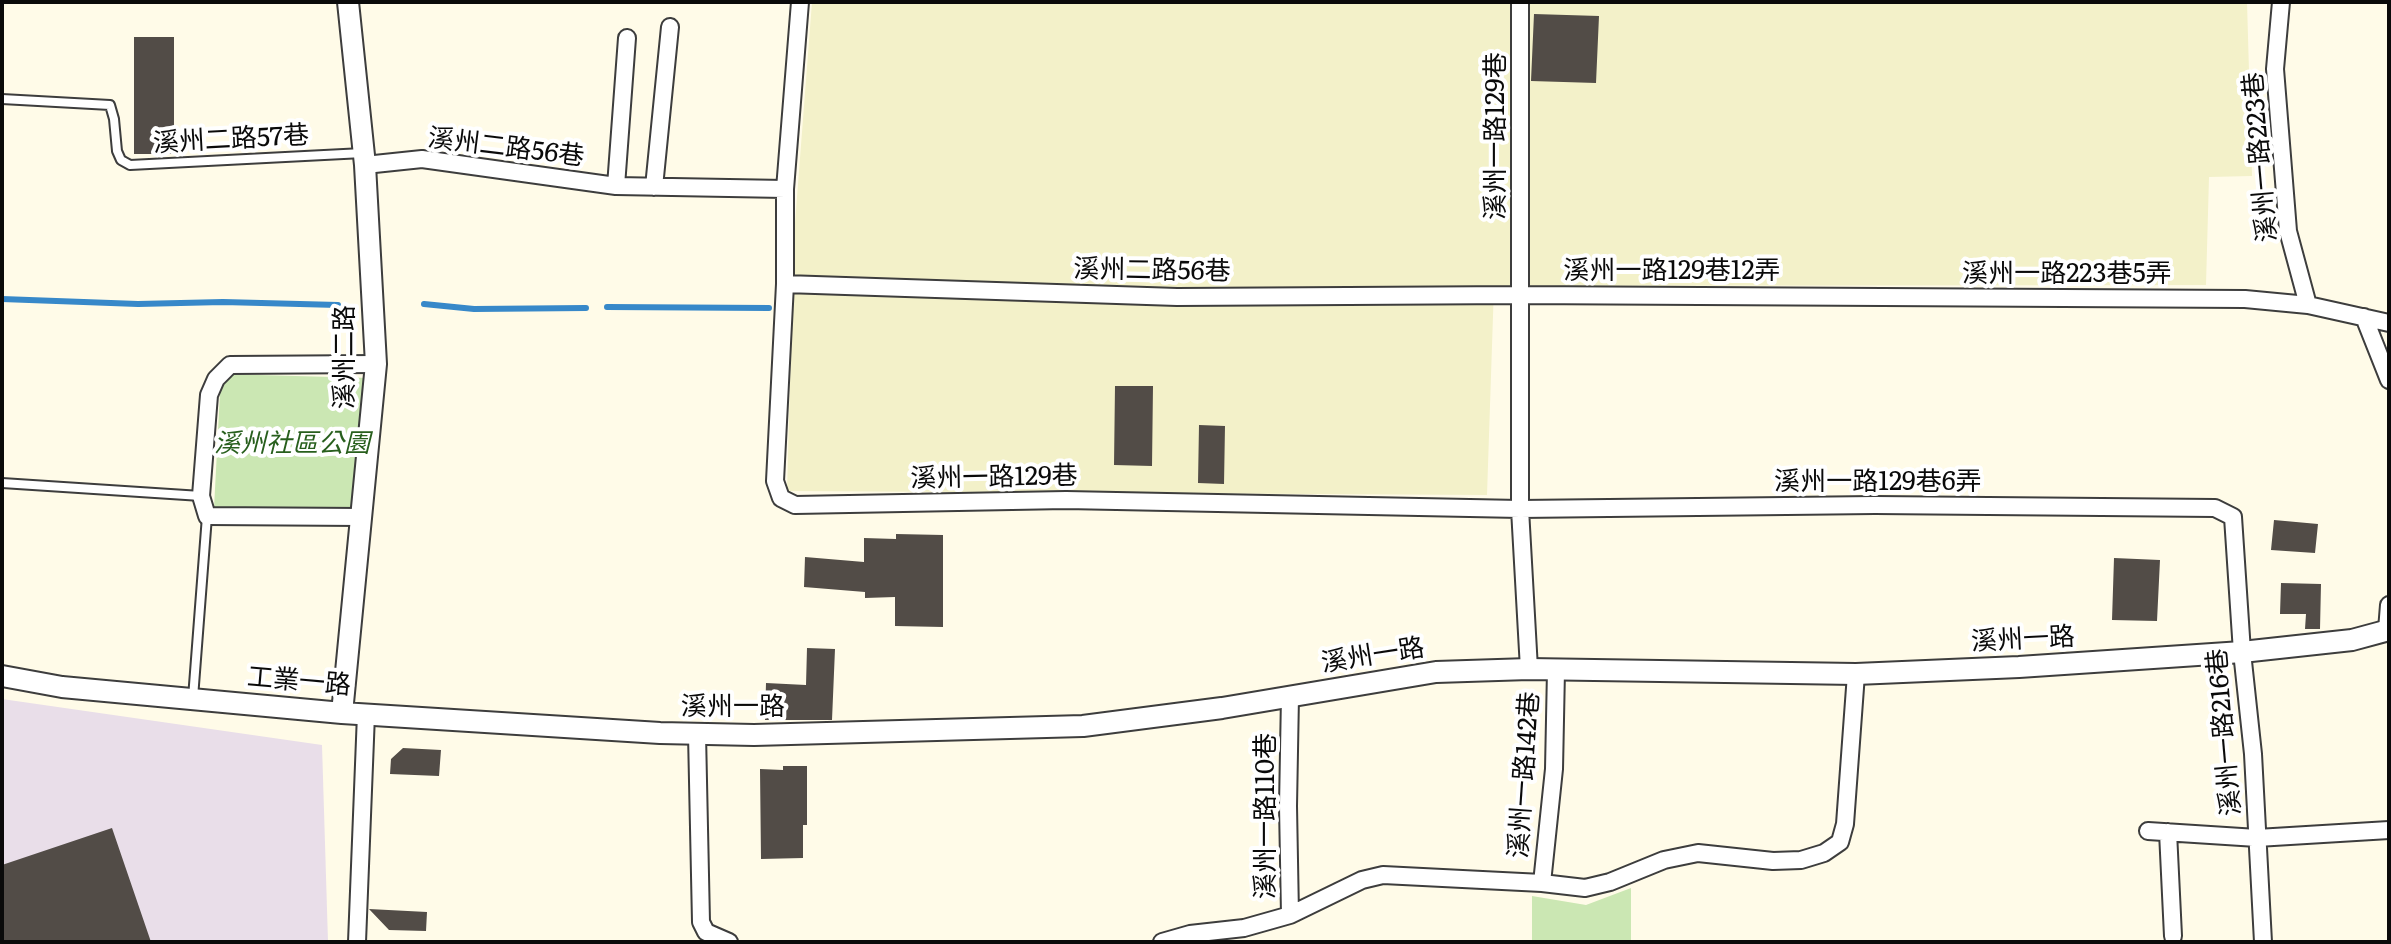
<!DOCTYPE html>
<html>
<head>
<meta charset="utf-8">
<style>
	body { margin:0 }
	#map { position:relative; width:2391px; height:944px; overflow:hidden; background:#fffbe8; font-family:Literata,serif }
	canvas { display:block }
	.frame { position:absolute; inset:0; border:4px solid #0a0a0a; pointer-events:none }
</style>
</head>
<body>
<div id="map">
<canvas width="2391" height="944"></canvas>
<div class="frame"></div>
</div>
<script>
const ctx = document.querySelector('canvas').getContext('2d');
ctx.lineJoin = 'round';
function fill(path, color) { ctx.fillStyle = color; ctx.fill(path, 'evenodd'); }
const toPath = rows => new Path2D(rows.map(r => 'M' + r).join(''));
function strokePath(path, color, width, dash) { ctx.strokeStyle = color; ctx.lineWidth = width; ctx.lineCap = dash ? 'butt' : 'round'; ctx.setLineDash(dash || []); ctx.stroke(path); }
function write(font, color, halo, rows, align = 'center') {
  ctx.font = font + ' Literata,"Noto Sans TC",serif'; ctx.lineWidth = 8; ctx.setLineDash([]); ctx.textBaseline = 'middle'; ctx.strokeStyle = halo; ctx.fillStyle = color; for (const [text, x, y, turn = 0] of rows) {
    ctx.save(); ctx.translate(x, y); ctx.rotate((+turn || 0) * Math.PI / 180); ctx.textAlign = isNaN(turn) ? turn : align; if (halo) ctx.strokeText(text, 0, 0); ctx.fillText(text, 0, 0); ctx.restore();
  }
}
const industrial = toPath([
	[2,699,322,745,328,942,2,942]
]);
const farmland = toPath([
	[812,2,2247,2,2252,176,2209,177,2206,285,1494,286,1487,495,787,491,794,236]
]);
const green = toPath([
	[221,374,370,378,359,515,214,508],
	[1631,888,1631,942,1532,942,1532,896,1586,905]
]);
const stream = toPath([
	[2,299,138,304,223,302,338,305],
	[424,304,474,309,586,308],
	[607,307,769,308]
]);
const building = toPath([
	[1534,14,1599,16,1596,83,1531,81],
	[134,37,174,37,174,154,134,154],
	[1115,386,1153,386,1152,466,1114,465],
	[1199,425,1225,426,1224,484,1198,483],
	[2274,520,2318,524,2315,553,2271,550],
	[896,534,943,535,943,627,895,626,895,597,865,598,865,592,804,587,805,557,864,562,864,538,896,539],
	[2114,558,2160,560,2157,621,2112,620],
	[2281,583,2321,584,2320,629,2305,629,2306,614,2280,614],
	[807,648,835,649,832,720,765,720,766,683,806,685],
	[403,748,441,750,439,776,390,774,391,759],
	[783,766,807,766,807,825,803,825,803,858,761,859,760,769,783,770],
	[112,828,151,942,2,942,2,865],
	[369,909,427,912,426,931,389,930]
]);
const service = toPath([
	[2,99,110,105,114,119,117,151,121,160,130,165,363,153],
	[2,483,201,496],
	[193,698,207,516]
]);
const minor = toPath([
	[800,2,785,189,785,284,775,481,781,498,795,505,1066,500,1520,509,1875,505,2215,508,2233,517,2242,652,2253,754,2263,942],
	[1520,2,1520,509,1529,669],
	[2281,2,2275,69,2288,231,2308,305],
	[365,165,422,159,616,186,785,189],
	[616,186,627,38],
	[654,187,670,27],
	[785,284,1177,297,1519,295,2245,299,2308,305,2389,323],
	[2364,317,2389,380],
	[361,517,207,516,201,496,209,395,216,379,230,365,376,364],
	[2387,630,2389,605],
	[697,734,701,922,706,932,729,942],
	[2148,831,2257,838,2389,830],
	[2168,832,2173,936],
	[1542,883,1554,769,1556,670],
	[1290,915,1288,806,1290,696],
	[357,942,366,714],
	[1162,942,1190,934,1244,928,1290,915,1362,880,1383,875,1542,883,1585,888,1610,882,1664,860,1698,853,1773,861,1801,860,1824,853,1840,842,1845,824,1856,674]
]);
const tertiary = toPath([
	[2,676,62,687,342,713,660,733,754,735,1083,726,1222,708,1436,672,1529,669,1856,674,2019,667,2242,652,2352,640,2389,630],
	[342,713,376,364,365,165,348,2]
]);
const streetNames = [
	["溪州一路129巷",1496,136,-90],
	["溪州二路57巷",231,140,-3],
	["溪州二路56巷",506,148,7],
	["溪州一路223巷",2261,157,-95],
	["溪州二路56巷",1152,271,1],
	["溪州一路129巷12弄",1672,271],
	["溪州一路223巷5弄",2067,274],
	["溪州二路",345,357,-90],
	["溪州一路129巷",994,478,-1],
	["溪州一路129巷6弄",1878,482],
	["溪州一路",2023,640,-3],
	["溪州一路",1373,656,-9],
	["工業一路",299,682,5],
	["溪州一路",733,707],
	["溪州一路216巷",2225,732,-95],
	["溪州一路142巷",1525,775,-86],
	["溪州一路110巷",1266,816,-90]
];
const parkNames = [
	["溪州社區公園",292,444]
];
fill(industrial, '#e9dee9');
fill(farmland, '#f3f1c9');
fill(green, '#cbe7b3');
strokePath(stream, '#3788c9', 6);
fill(building, '#524c47');
strokePath(service, '#3d3d3d', 12);
strokePath(minor, '#3d3d3d', 20);
strokePath(tertiary, '#3d3d3d', 24);
strokePath(service, '#fff', 8);
strokePath(minor, '#fff', 16);
strokePath(tertiary, '#fff', 20);
write('26px', '#0a0a0a', '#fff', streetNames);
write('italic 26px', '#285f1d', '#fff', parkNames);
</script>
</body>
</html>
